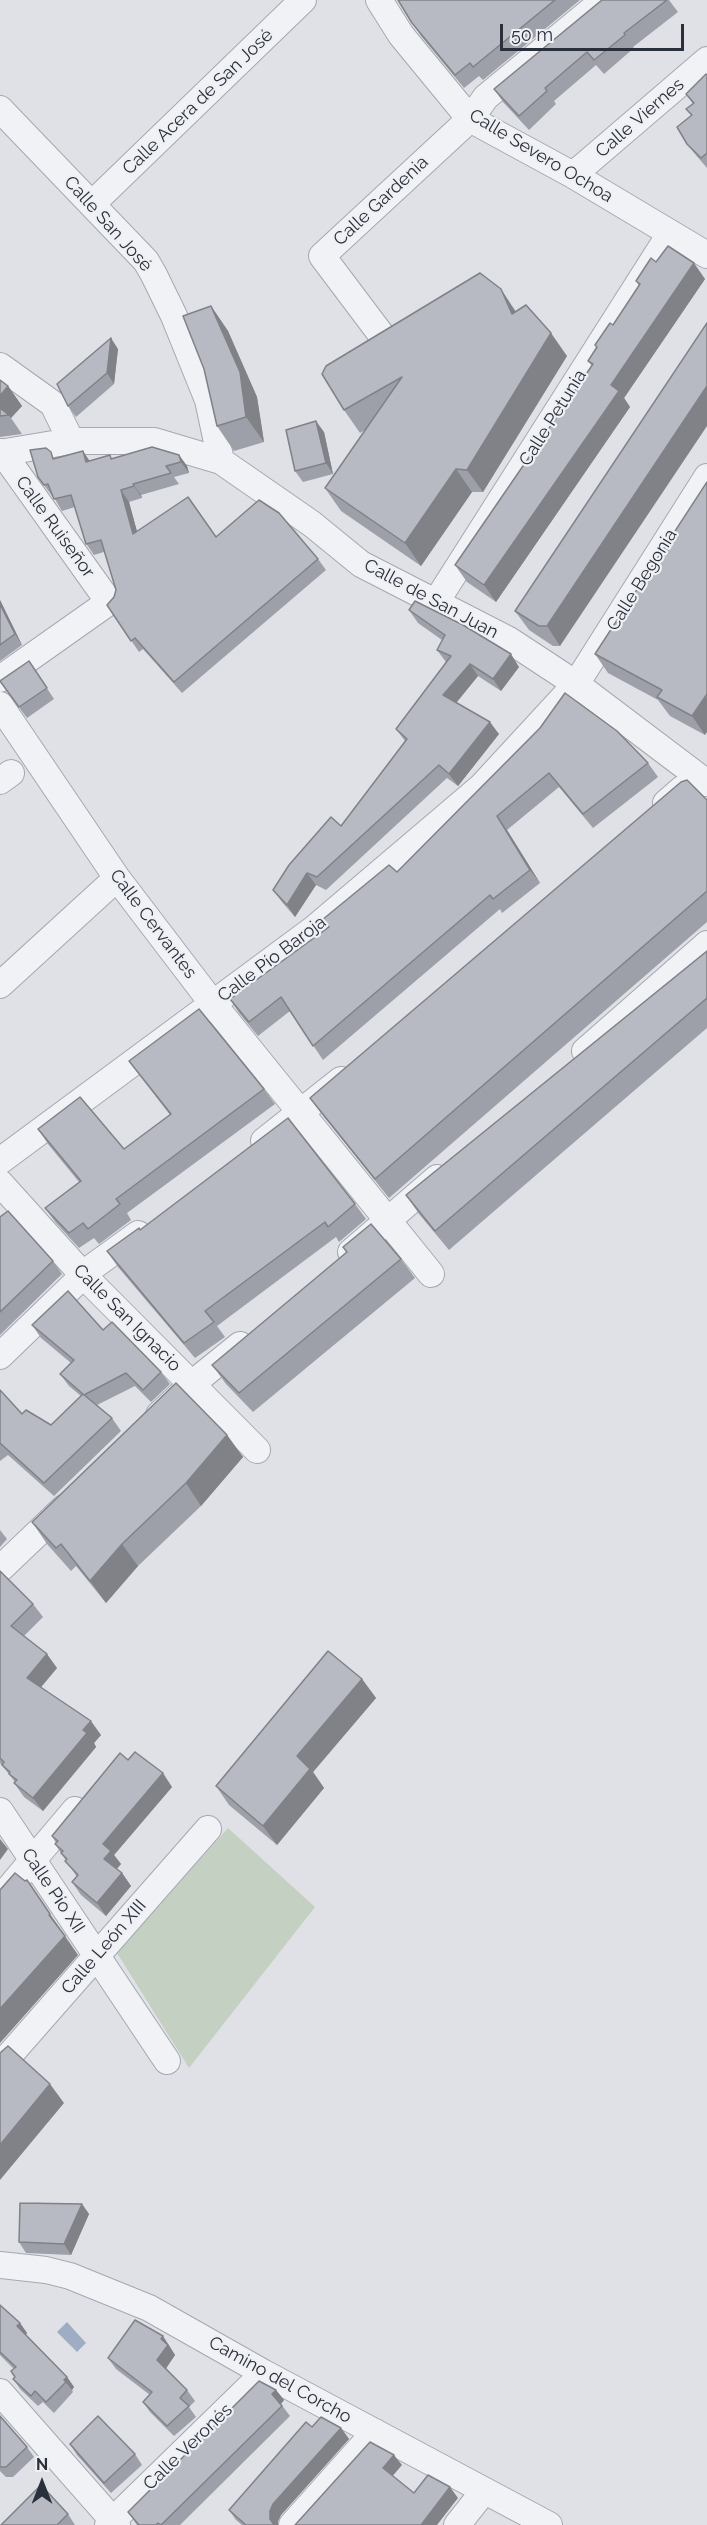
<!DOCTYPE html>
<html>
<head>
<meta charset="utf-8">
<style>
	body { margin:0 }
	#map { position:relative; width:707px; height:2525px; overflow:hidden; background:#dfe1e7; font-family:Raleway,sans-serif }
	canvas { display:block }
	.north { position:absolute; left:12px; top:2453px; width:60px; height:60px; -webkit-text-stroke:4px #eef0f4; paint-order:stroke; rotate:0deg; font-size:16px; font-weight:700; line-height:24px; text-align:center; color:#2a2f3c }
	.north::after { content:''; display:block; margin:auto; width:21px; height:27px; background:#2a2f3c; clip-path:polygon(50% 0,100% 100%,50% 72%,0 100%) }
	.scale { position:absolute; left:500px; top:24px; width:184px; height:27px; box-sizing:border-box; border:3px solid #2a2f3c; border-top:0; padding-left:8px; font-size:18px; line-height:21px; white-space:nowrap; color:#2a2f3c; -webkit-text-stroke:4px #eef0f4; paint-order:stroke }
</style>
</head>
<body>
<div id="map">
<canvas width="707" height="2525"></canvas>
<div class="north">N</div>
<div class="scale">50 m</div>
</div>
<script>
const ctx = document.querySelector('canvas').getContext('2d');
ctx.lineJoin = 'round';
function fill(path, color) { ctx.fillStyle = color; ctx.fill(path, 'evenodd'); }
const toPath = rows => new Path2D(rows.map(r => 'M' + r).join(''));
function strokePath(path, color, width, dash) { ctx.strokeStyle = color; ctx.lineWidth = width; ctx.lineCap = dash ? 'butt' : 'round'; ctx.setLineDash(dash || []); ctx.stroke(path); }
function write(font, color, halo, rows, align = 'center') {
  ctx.font = font + ' Raleway,sans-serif'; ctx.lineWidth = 4.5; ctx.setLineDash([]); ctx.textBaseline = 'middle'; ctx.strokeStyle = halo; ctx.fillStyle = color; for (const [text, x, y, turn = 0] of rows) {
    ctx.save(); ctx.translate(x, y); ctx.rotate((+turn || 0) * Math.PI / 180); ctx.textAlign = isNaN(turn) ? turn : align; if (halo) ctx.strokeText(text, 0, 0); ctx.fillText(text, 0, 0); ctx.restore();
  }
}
const green = toPath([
	[228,1828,315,1907,189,2068,117,1953]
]);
const water = toPath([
	[67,2322,86,2343,77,2352,57,2332]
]);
const minor = toPath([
	[379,0,401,35,470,119,573,175,707,255],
	[0,109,146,261,154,275,174,316,208,400,221,461],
	[573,175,707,60],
	[92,204,303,0],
	[389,345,322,256,470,119,486,97,604,0],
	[0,366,53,404,71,441],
	[0,453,71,441,154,441,221,461,312,524,361,564,509,640,576,684,707,783],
	[436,602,670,234],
	[0,679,109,602,2,452],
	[0,705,117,878,213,1004,431,1274],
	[0,781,11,773],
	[666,803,682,789,707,782],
	[0,985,117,878],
	[585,1051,707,944],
	[264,1141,341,1080],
	[0,1161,315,928,481,787,576,684,707,477],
	[0,1183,84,1276,257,1450],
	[351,1252,437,1178],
	[0,1356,91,1268,138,1234],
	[159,1415,193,1383,240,1345],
	[0,1569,64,1508],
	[0,1811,167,2061],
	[0,1899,75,1810],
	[0,2066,208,1829],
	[0,2265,46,2270,70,2276,149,2308,264,2373,549,2525],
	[0,2392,117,2525],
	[108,2525,264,2373],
	[292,2525,375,2432],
	[457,2525,484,2491]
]);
const wall = toPath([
	[398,0,580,0,483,80,479,76,464,88,421,36],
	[602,0,669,0,678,12,633,47,634,48,604,74,596,65,554,101,556,104,529,130,503,102,494,89],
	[707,75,707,168,695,154,687,144,691,115,686,109,693,104,686,94],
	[656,262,705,279,624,398,630,407,496,602,467,582,455,565,592,366,588,361,597,347,595,345,613,325,639,286,636,281],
	[211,306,228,331,257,397,264,442,234,451,217,426],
	[516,311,567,356,483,492,472,492,421,566,341,511,325,488,365,430,360,433,344,410],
	[707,323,560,646,553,646,529,630,515,611],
	[118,349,114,384,76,417,68,406],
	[0,380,8,386,22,406,11,418,22,434,0,437],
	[324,432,333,474,303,482,295,471],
	[110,455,112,459,179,455,187,466,189,473,174,477,179,484,141,495,142,498,129,502,137,532,216,537,318,559,326,570,182,693,143,649,139,652,107,605,114,597,116,590,104,552,94,555,85,542,75,507,62,511,53,496,52,496,38,477,56,459,90,461],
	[707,482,705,735,670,716,658,700,608,673,595,654],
	[0,600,22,645,0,661],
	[409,610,519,667,501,691,478,676,456,703,499,734,458,786,447,778,326,890,316,885,295,917,282,902,273,890,341,826,405,741,396,729,446,662,437,650,442,640,418,623],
	[29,661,54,699,27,718,0,682],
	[540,728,648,763,658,777,593,828,559,787,507,830,540,883,502,913,500,909,323,1060,290,1011,258,1036,239,1013,230,999,327,928,322,920,397,872],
	[707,800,707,922,389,1198,324,1117,310,1098],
	[707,951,707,1028,449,1250,419,1214,406,1195],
	[129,1061,264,1089,275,1104,127,1213,131,1220,99,1244,94,1238,79,1248,56,1223,45,1208,79,1182,48,1144,38,1129,124,1149,170,1115,140,1076],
	[355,1204,366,1219,339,1242,336,1237,217,1326,225,1337,195,1358,118,1267,107,1251,140,1230],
	[0,1217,53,1261,62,1274,0,1335],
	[401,1259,415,1278,253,1412,226,1384,212,1365],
	[32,1325,103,1330,161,1372,170,1384,151,1402,135,1386,97,1405,112,1418,121,1431,54,1496,8,1455,0,1461,0,1390,22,1414,51,1425,81,1396,69,1386,60,1374,71,1363,41,1338],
	[227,1435,243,1457,201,1506,138,1566,106,1603,76,1566,71,1571,47,1544,32,1522],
	[0,1530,7,1539,0,1547],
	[0,1571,33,1604,43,1617,24,1636,57,1668,41,1687,101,1735,94,1743,96,1747,43,1811,24,1797,14,1783,15,1782,0,1763],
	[362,1679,376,1698,313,1772,324,1788,277,1845,229,1805,216,1786],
	[128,1760,172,1787,114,1855,121,1864,117,1869,122,1873,131,1886,106,1916,81,1895,72,1882,77,1877,55,1844,56,1843,52,1836],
	[82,2204,89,2214,71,2255,26,2253,19,2242],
	[0,2305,20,2323,27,2333,26,2335,67,2377,74,2387,72,2390,73,2392,54,2413,43,2402,38,2406,21,2390,13,2379,15,2377,14,2369,0,2355],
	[170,2346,170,2347,175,2355,166,2368,187,2390,195,2401,189,2407,196,2417,174,2436,150,2412,143,2402,150,2395,116,2369,108,2358],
	[276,2390,284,2400,281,2404,290,2416,180,2525,137,2525,128,2512],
	[0,2416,27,2447,34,2457,13,2477,6,2477,0,2471],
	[312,2427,341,2428,349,2439,281,2515,278,2521,278,2525,242,2525,236,2520,229,2510],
	[70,2444,135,2454,142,2465,111,2493,77,2455],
	[68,2514,75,2525,1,2525]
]);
const shadedWall = toPath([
	[694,263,705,279,624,398,630,407,496,602,484,585,611,385],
	[501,289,516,312,512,314],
	[211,306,228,331,257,397,264,442,246,417],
	[551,333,567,356,483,492,467,470],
	[111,338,118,349,114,384,107,373],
	[8,386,22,406,11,418,9,415,0,412,0,396],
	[707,386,707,426,560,646,547,626],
	[316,421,324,432,333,474,326,463],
	[83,451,91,463,86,462],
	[179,455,187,466,189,473,181,462],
	[456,469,472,492,421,566,405,543],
	[133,484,141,495,142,498,134,486],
	[121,490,129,502,141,546,133,534],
	[0,600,22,645,15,634,0,604],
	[511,654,519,667,501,691,493,679],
	[470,664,478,676,452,708,443,695],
	[707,694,707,732,705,735,692,716],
	[490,722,499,734,458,786,449,774],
	[497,816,507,830,540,883,530,870],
	[307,873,316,885,295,917,287,905],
	[227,1435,243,1457,201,1506,186,1483],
	[122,1544,138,1566,106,1603,90,1581],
	[47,1654,57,1668,37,1692,27,1678],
	[362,1679,376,1698,313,1772,324,1788,277,1845,263,1826,297,1756],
	[91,1721,101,1735,94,1743,96,1747,43,1811,33,1798,83,1730],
	[163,1773,172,1787,114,1855,121,1864,114,1872,104,1859,103,1844],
	[0,1839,8,1849,0,1860],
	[122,1873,131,1886,106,1916,97,1903],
	[27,1880,63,1933,62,1934,49,1915],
	[65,1936,78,1955,0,2043,0,2009],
	[50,2084,64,2103,0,2180,0,2145],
	[82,2204,89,2214,71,2255,64,2244],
	[20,2323,27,2333,24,2337,17,2326],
	[163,2336,175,2355,165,2370,157,2360,161,2339],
	[67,2377,74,2387,72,2390,64,2380],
	[276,2390,284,2400,280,2405,272,2394],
	[341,2428,349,2439,281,2515,278,2521,278,2525,274,2525,270,2519,270,2511,273,2504],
	[394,2455,402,2465,390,2479,383,2468],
	[450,2487,458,2498,437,2525,421,2525]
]);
const building = toPath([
	[398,0,555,0,473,67,470,63,455,75,412,23,398,0],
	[602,0,667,0,624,33,625,35,594,60,587,52,545,88,547,91,519,116,494,89,602,0],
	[706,74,707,75,707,153,701,158,687,144,677,127,692,115,686,109,694,103,686,94,706,74],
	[668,246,694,263,611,385,619,391,484,585,455,565,593,364,588,361,597,347,595,345,610,323,613,325,640,284,636,281,651,258,656,262,668,246],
	[480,273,501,289,512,314,526,305,551,333,467,470,456,469,405,543,325,488,402,377,344,410,322,374,326,366,480,273],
	[211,306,240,372,246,417,217,426,204,369,183,316,211,306],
	[707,323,707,386,547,626,539,626,515,611,707,323],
	[111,338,107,373,68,406,57,384,111,338],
	[0,380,8,386,0,396,0,380],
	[0,408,9,415,0,416,0,408],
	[316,421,326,463,295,471,286,430,316,421],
	[152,447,179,455,181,462,166,466,171,473,133,484,134,486,121,490,133,534,188,497,216,537,259,500,279,513,318,559,174,682,135,638,131,641,107,605,114,597,116,590,101,540,86,544,71,495,54,499,48,484,44,485,38,477,30,450,46,448,51,452,53,459,83,451,86,462,110,455,111,459,152,447],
	[707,482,707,694,692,716,657,697,662,690,595,654,707,482],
	[415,601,463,625,511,654,493,679,470,664,443,695,490,722,449,774,439,765,317,877,307,873,287,905,273,890,289,865,331,817,341,826,407,739,396,729,451,656,437,650,445,635,409,610,415,601],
	[0,604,15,634,0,645,0,604],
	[29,661,47,688,19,707,0,681,29,661],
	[565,693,617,731,648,763,583,814,549,773,497,816,530,870,493,899,490,895,313,1046,281,997,249,1022,230,999,329,927,322,920,389,865,397,872,540,728,565,693],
	[687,780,707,800,707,891,375,1179,310,1098,681,782,687,780],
	[707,951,707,998,435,1231,406,1195,707,951],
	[199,1009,264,1089,116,1199,120,1204,88,1229,83,1223,69,1233,45,1208,81,1181,38,1129,80,1097,124,1149,171,1114,129,1061,199,1009],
	[288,1118,355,1204,328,1227,325,1222,205,1311,214,1322,184,1343,107,1251,139,1228,140,1230,288,1118],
	[8,1211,53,1261,0,1312,0,1217,8,1211],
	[371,1224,401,1259,239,1393,212,1365,347,1252,343,1247,371,1224],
	[68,1291,103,1330,112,1322,161,1372,143,1390,126,1373,84,1395,60,1374,74,1360,32,1325,68,1291],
	[176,1383,227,1435,186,1483,122,1544,90,1581,61,1544,56,1548,32,1522,176,1383],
	[0,1390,22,1414,26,1410,51,1425,83,1394,112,1418,44,1483,0,1443,0,1390],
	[0,1571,33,1604,11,1626,47,1654,27,1678,91,1721,83,1730,87,1733,33,1798,14,1783,17,1780,9,1774,10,1772,2,1765,4,1762,0,1758,0,1571],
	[328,1651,362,1679,297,1756,310,1769,263,1826,216,1786,328,1651],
	[135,1752,163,1773,103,1844,111,1851,104,1859,122,1873,97,1903,72,1882,78,1875,65,1861,67,1859,61,1853,63,1851,55,1844,58,1841,52,1836,120,1753,128,1760,135,1752],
	[15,1873,25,1881,27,1880,50,1914,49,1915,65,1936,0,2009,0,1890,15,1873],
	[8,2046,50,2084,0,2145,0,2053,8,2046],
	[20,2203,82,2204,64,2244,19,2242,20,2203],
	[0,2305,20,2323,17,2326,67,2377,64,2380,66,2382,46,2402,35,2391,31,2396,13,2379,15,2377,11,2371,16,2367,0,2352,0,2305],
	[135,2320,163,2336,161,2339,168,2345,157,2360,187,2390,180,2398,189,2406,167,2426,143,2402,152,2392,108,2358,135,2320],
	[259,2381,276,2390,272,2394,282,2406,161,2525,158,2523,156,2525,139,2525,128,2512,259,2381],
	[0,2416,27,2447,6,2467,0,2467,0,2416],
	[98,2416,135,2454,104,2483,70,2444,98,2416],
	[321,2417,341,2428,273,2504,270,2511,270,2519,274,2525,246,2525,229,2510,306,2422,312,2427,321,2417],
	[370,2442,394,2455,383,2468,414,2493,428,2475,450,2487,421,2525,295,2525,370,2442],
	[41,2485,68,2514,57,2525,1,2525,41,2485]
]);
const streetNames = [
	["Calle Acera de San José",198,102,-44],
	["Calle Viernes",640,118,-41],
	["Calle Severo Ochoa",541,156,31],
	["Calle Gardenia",381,201,-43],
	["Calle San José",108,224,48],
	["Calle Petunia",553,418,-58],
	["Calle Ruiseñor",55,527,54],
	["Calle Begonia",642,580,-58],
	["Calle de San Juan",431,599,28],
	["Calle Cervantes",153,924,53],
	["Calle Pío Baroja",272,959,-37],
	["Calle San Ignacio",127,1318,45],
	["Calle Pío XII",53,1891,56],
	["Calle León XIII",104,1947,-49],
	["Camino del Corcho",280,2380,29],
	["Calle Veronés",188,2447,-44]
];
fill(green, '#c4d0c1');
fill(water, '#9eadc3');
strokePath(minor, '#a5a8b0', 28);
strokePath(minor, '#f1f2f5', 26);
fill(wall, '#9da0a8');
fill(shadedWall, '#808288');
fill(building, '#b7bac3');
strokePath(building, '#808288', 1.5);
write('18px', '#2a2f3c', '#eef0f4', streetNames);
</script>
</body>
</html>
